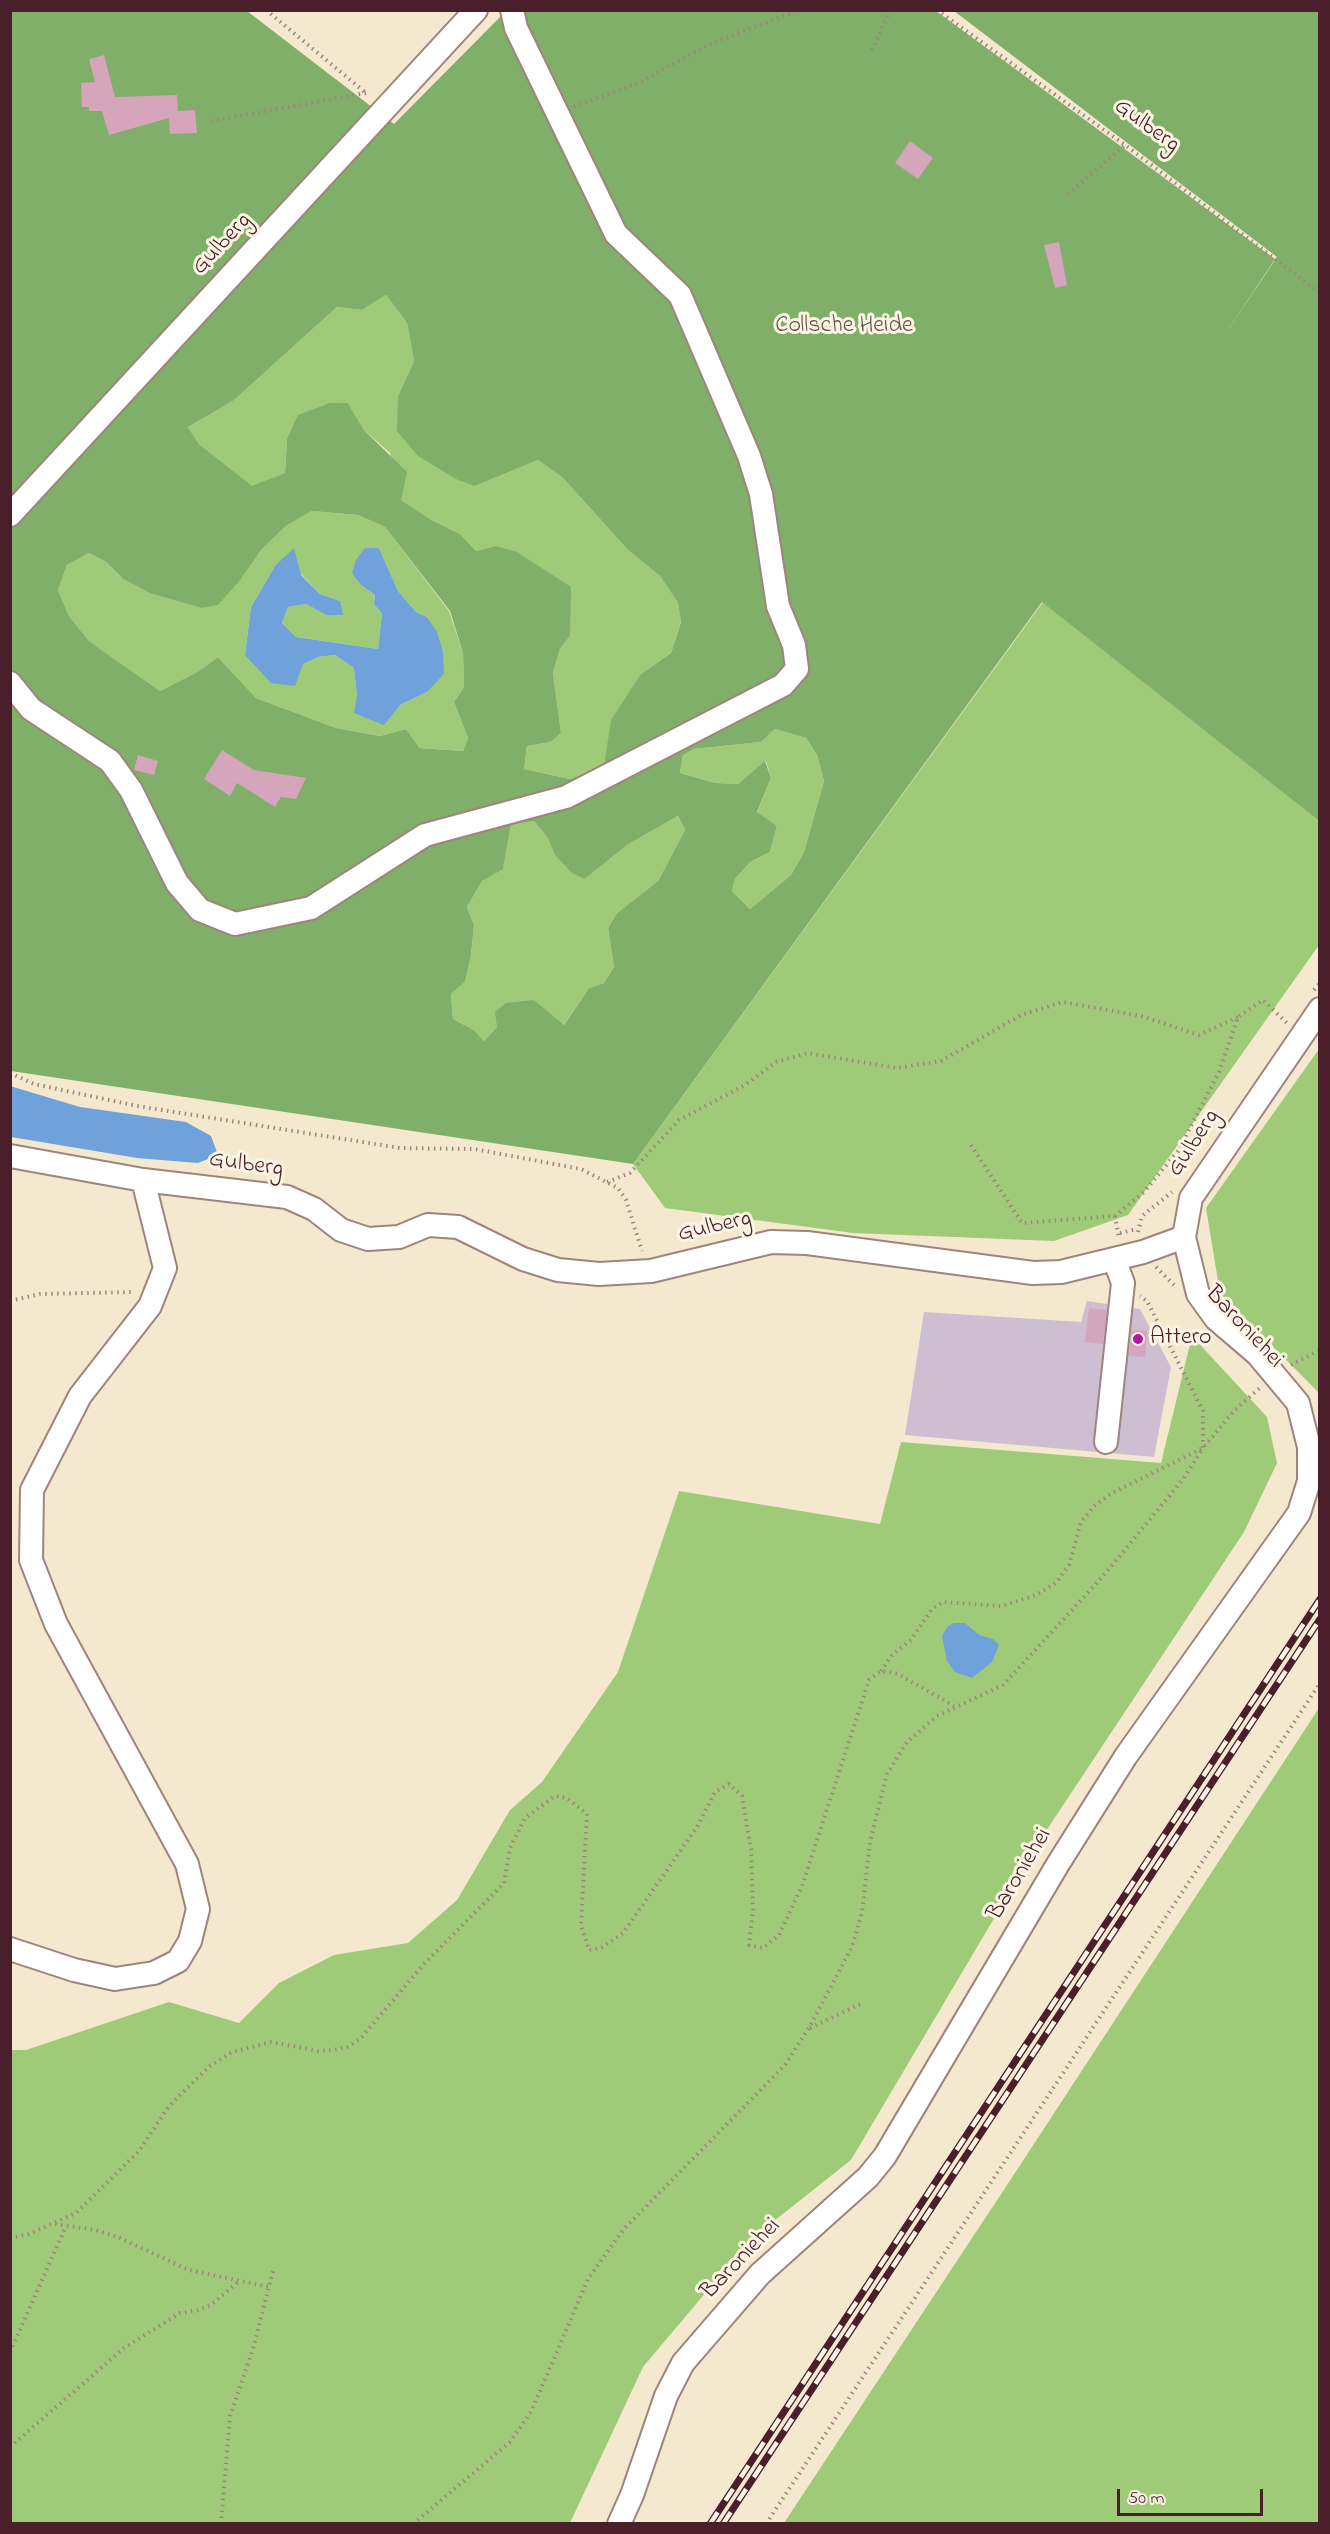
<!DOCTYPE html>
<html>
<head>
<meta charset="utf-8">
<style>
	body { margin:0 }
	#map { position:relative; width:1330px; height:2534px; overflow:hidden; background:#f4e9cf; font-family:"Indie Flower",sans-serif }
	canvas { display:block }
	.frame { position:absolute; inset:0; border:12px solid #4a1f2b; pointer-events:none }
	.scale { position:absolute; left:1117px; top:2489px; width:146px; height:27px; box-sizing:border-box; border:3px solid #4a1f2b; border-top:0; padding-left:8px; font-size:18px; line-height:21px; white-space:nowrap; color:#4a1f2b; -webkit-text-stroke:4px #fcf5e5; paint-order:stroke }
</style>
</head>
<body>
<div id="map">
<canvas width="1330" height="2534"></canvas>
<div class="frame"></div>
<div class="scale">50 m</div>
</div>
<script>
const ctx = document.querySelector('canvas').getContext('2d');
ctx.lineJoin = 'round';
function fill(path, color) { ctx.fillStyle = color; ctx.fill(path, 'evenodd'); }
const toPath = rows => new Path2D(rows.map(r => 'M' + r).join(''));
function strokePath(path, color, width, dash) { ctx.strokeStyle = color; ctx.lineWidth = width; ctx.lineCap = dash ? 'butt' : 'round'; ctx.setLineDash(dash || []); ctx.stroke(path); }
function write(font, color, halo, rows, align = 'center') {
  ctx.font = font + ' "Indie Flower",sans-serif'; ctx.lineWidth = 6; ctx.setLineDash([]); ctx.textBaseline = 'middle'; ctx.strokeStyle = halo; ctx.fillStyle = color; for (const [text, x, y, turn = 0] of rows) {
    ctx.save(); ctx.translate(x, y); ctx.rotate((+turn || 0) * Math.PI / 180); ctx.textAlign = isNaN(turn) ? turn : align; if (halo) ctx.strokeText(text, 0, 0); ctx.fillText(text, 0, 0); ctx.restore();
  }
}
const industrial = toPath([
	[1087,1301,1140,1309,1171,1367,1154,1457,905,1435,924,1312,1081,1322]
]);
const green = toPath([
	[386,295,407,323,414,361,398,396,475,486,538,460,563,478,628,550,660,576,678,603,681,621,671,653,641,674,605,767,570,779,524,769,527,746,551,742,561,733,553,673,560,649,570,636,495,546,476,551,460,534,430,519,401,500,390,453,364,430,348,403,287,439,285,473,252,487,199,444,188,427,233,401,337,307,362,310],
	[312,511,358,515,385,527,449,611,463,653,464,687,454,702,468,738,463,751,420,748,406,729,380,736,336,728,256,698,218,657,199,671,160,691,89,641,69,616,58,590,67,565,89,553,106,562,122,578,241,579,262,549,286,526],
	[379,548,398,591,416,612,427,617,443,652,427,692,400,705,357,696,354,668,335,655,318,657,302,664,245,655,251,607,275,566,301,574,320,594,340,601,326,615,306,604,288,607,282,623,296,637,378,649,382,614,374,604,375,595,361,585],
	[1043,602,1319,821,1319,945,1128,1215,1054,1241,853,1233,665,1208,633,1164],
	[775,729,806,738,817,755,824,781,804,852,791,875,750,909,732,891,735,879,750,862,770,852,777,826,757,813,771,778,766,761,738,784,715,783,680,773,683,755,694,749,761,742],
	[678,816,685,830,658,881,617,913,608,928,614,967,604,983,589,988,563,1026,534,1000,497,1027,484,1041,474,1030,453,1019,451,994,465,982,471,955,474,925,467,907,482,881,503,868,511,825,534,821,547,837,555,855,585,879,627,845],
	[1319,1049,1319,1393,1220,1293,1206,1208],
	[1192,1336,1267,1417,1277,1463,1244,1532,1044,1834,851,2160,750,2240,643,2367,570,2523,11,2524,11,2050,26,2050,169,2002,239,2023,279,1983,334,1955,408,1943,457,1900,510,1810,542,1782,618,1672,679,1491,880,1524,901,1442,1161,1463],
	[1319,1708,1319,2523,784,2523,1009,2182]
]);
const forest = toPath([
	[10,11,247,11,394,124,506,11,936,11,1275,259,1222,339,1277,257,954,11,1319,11,1319,821,1042,602,633,1164,11,1071],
	[386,295,407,323,414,361,398,396,397,431,418,456,458,480,475,486,538,460,563,478,628,550,660,576,678,603,681,622,671,653,641,674,611,720,604,767,570,779,524,769,527,746,551,742,561,733,553,673,560,649,570,636,571,587,517,552,495,546,476,551,460,534,430,519,401,500,407,472,364,430,348,403,330,403,298,415,287,439,285,473,252,486,199,444,188,427,233,401,337,307,362,310],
	[312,511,358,515,385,527,450,611,463,653,464,687,454,702,468,738,463,751,420,748,406,729,380,736,336,728,256,698,218,657,199,671,160,691,89,641,69,616,58,590,67,565,89,553,106,562,122,578,150,593,202,608,218,605,241,579,262,549,286,526],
	[775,729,806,738,817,755,824,781,804,852,791,875,750,909,732,891,735,879,750,862,770,852,777,826,757,812,771,778,765,761,738,784,715,783,680,773,683,755,694,749,761,742],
	[678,816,685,830,658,881,617,913,608,928,614,967,604,983,589,988,564,1025,534,1000,506,1003,495,1012,497,1027,484,1041,474,1030,453,1019,451,994,465,982,471,955,474,925,467,907,482,881,503,869,511,825,534,821,547,837,555,855,572,873,585,879,627,845]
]);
const water = toPath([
	[294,548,301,575,320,594,340,601,343,615,326,615,306,604,288,607,282,623,296,637,378,649,382,614,374,604,375,595,361,585,352,573,356,560,365,548,379,548,398,591,416,612,427,617,437,632,443,652,444,674,427,692,400,705,384,725,354,713,357,696,354,668,335,655,318,657,303,664,295,686,271,683,245,655,251,607,275,566],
	[10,1086,80,1107,186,1122,211,1136,218,1155,198,1163,137,1158,11,1137],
	[954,1623,965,1623,979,1635,993,1639,999,1645,992,1662,972,1678,955,1672,947,1661,942,1636,948,1626]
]);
const building = toPath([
	[104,55,115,97,177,95,178,111,195,110,197,133,170,134,169,118,109,135,102,111,89,111,89,107,82,107,81,83,95,82,89,59],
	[910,141,933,158,918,179,895,163],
	[1059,242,1067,285,1055,288,1044,245],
	[222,750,254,770,306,778,296,799,281,797,275,807,237,783,230,796,204,779],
	[138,755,158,761,154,775,134,770],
	[1089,1308,1107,1310,1103,1344,1085,1342],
	[1132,1330,1147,1331,1145,1357,1129,1356]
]);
const path = toPath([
	[266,10,366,93],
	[937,10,1125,145,1320,293],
	[872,50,890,10],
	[574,107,640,82,712,43,799,10],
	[211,121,366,93],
	[1068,194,1125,145],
	[1314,990,1320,983],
	[10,1073,34,1084,137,1106,400,1148,474,1149,581,1169,618,1188,626,1200,642,1251],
	[971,1145,1022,1223,1115,1216,1144,1192,1178,1151,1219,1072,1238,1017,1263,1000,1288,1024],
	[607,1182,630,1173,679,1120,745,1085,776,1062,808,1053,897,1068,941,1061,1021,1015,1063,1002,1141,1016,1199,1035,1238,1017],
	[1115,1216,1119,1238],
	[1138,1232,1142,1216,1172,1192],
	[1120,1233,1137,1229],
	[1156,1267,1174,1285],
	[10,1301,40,1294,134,1292],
	[1291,1365,1320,1350],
	[881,1671,892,1655,911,1640,932,1609,943,1602,1002,1606,1036,1595,1056,1583,1069,1565,1081,1522,1094,1506,1112,1493,1203,1448,1235,1410,1261,1387],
	[810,2028,860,2004],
	[55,2224,96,2230,120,2238,189,2270,269,2287],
	[10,2238,29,2234,76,2213,139,2151,169,2106,188,2087,210,2066,232,2052,271,2042,318,2051,334,2050,347,2047,360,2039,424,1964,504,1883,510,1848,525,1818,555,1796,567,1798,587,1814,581,1925,589,1950,601,1948,623,1933,697,1827,715,1792,729,1784,742,1796,751,1850,753,1909,749,1945,763,1948,779,1935,802,1886,869,1680,881,1671,898,1674,954,1706],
	[10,2352,66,2226],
	[10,2447,124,2348,180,2313,198,2310,211,2305,239,2281],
	[221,2524,230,2416,253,2349,274,2267],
	[413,2524,510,2442,531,2412,588,2279,623,2230,785,2065,809,2028,852,1947,862,1912,870,1842,887,1774,907,1742,937,1716,1003,1685,1104,1575,1184,1478,1203,1448,1203,1411,1147,1301,1140,1296],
	[766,2524,1320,1683]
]);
const minor = toPath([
	[10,515,476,10],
	[10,683,31,709,110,761,131,790,177,883,200,910,235,924,311,908,425,835,566,797,783,685,797,669,794,645,778,606,761,494,749,456,680,295,616,234,516,28,512,10],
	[10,1156,143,1180,287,1197,314,1209,341,1230,368,1239,399,1237,428,1225,458,1227,523,1259,558,1270,599,1274,651,1271,771,1242,807,1243,1033,1273,1061,1272,1143,1252,1184,1237],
	[1106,1442,1123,1283,1114,1259],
	[10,1949,74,1970,115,1979,154,1973,178,1961,190,1941,198,1909,187,1864,56,1624,31,1560,32,1490,80,1396,150,1306,165,1268,143,1180],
	[619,2524,632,2495,666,2396,683,2363,760,2274,868,2177,885,2156,1058,1864,1126,1756,1299,1513,1309,1481,1309,1447,1298,1403,1257,1354,1216,1319,1198,1294,1184,1237,1191,1198,1320,1009]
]);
const rail = toPath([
	[710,2524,1320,1599],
	[723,2524,1320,1619]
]);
const markers = [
	[1138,1339,6,"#b5179e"]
];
const streetNames = [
	["Gulberg",1146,127,36],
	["Gulberg",223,245,-47],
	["Gulberg",1195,1144,-57],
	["Gulberg",246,1166,8],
	["Gulberg",715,1228,-13],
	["Baroniehei",1243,1328,47],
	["Baroniehei",1021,1875,-59],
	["Baroniehei",742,2260,-46]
];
const parkNames = [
	["Collsche Heide",844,327]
];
const poiNames = [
	["Attero",1150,1339]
];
fill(industrial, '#cebed2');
fill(green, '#9fcb78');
fill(forest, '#7faf68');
fill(water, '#6fa1da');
fill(building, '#d4a5bb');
strokePath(minor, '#9f847d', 26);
strokePath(path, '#9f847d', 4, [1.5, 4.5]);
strokePath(minor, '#fff', 22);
strokePath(rail, '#4a1f2b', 7);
strokePath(rail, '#fcf5e5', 4.5, [14]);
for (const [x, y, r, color] of markers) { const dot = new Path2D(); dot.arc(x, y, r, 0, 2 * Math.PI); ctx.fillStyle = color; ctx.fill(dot); strokePath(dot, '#fcf5e5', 2); }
write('24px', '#4a1f2b', '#fcf5e5', streetNames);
write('24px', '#645342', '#fcf5e5', parkNames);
write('24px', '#4a1f2b', '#fcf5e5', poiNames, 'left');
</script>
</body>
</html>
